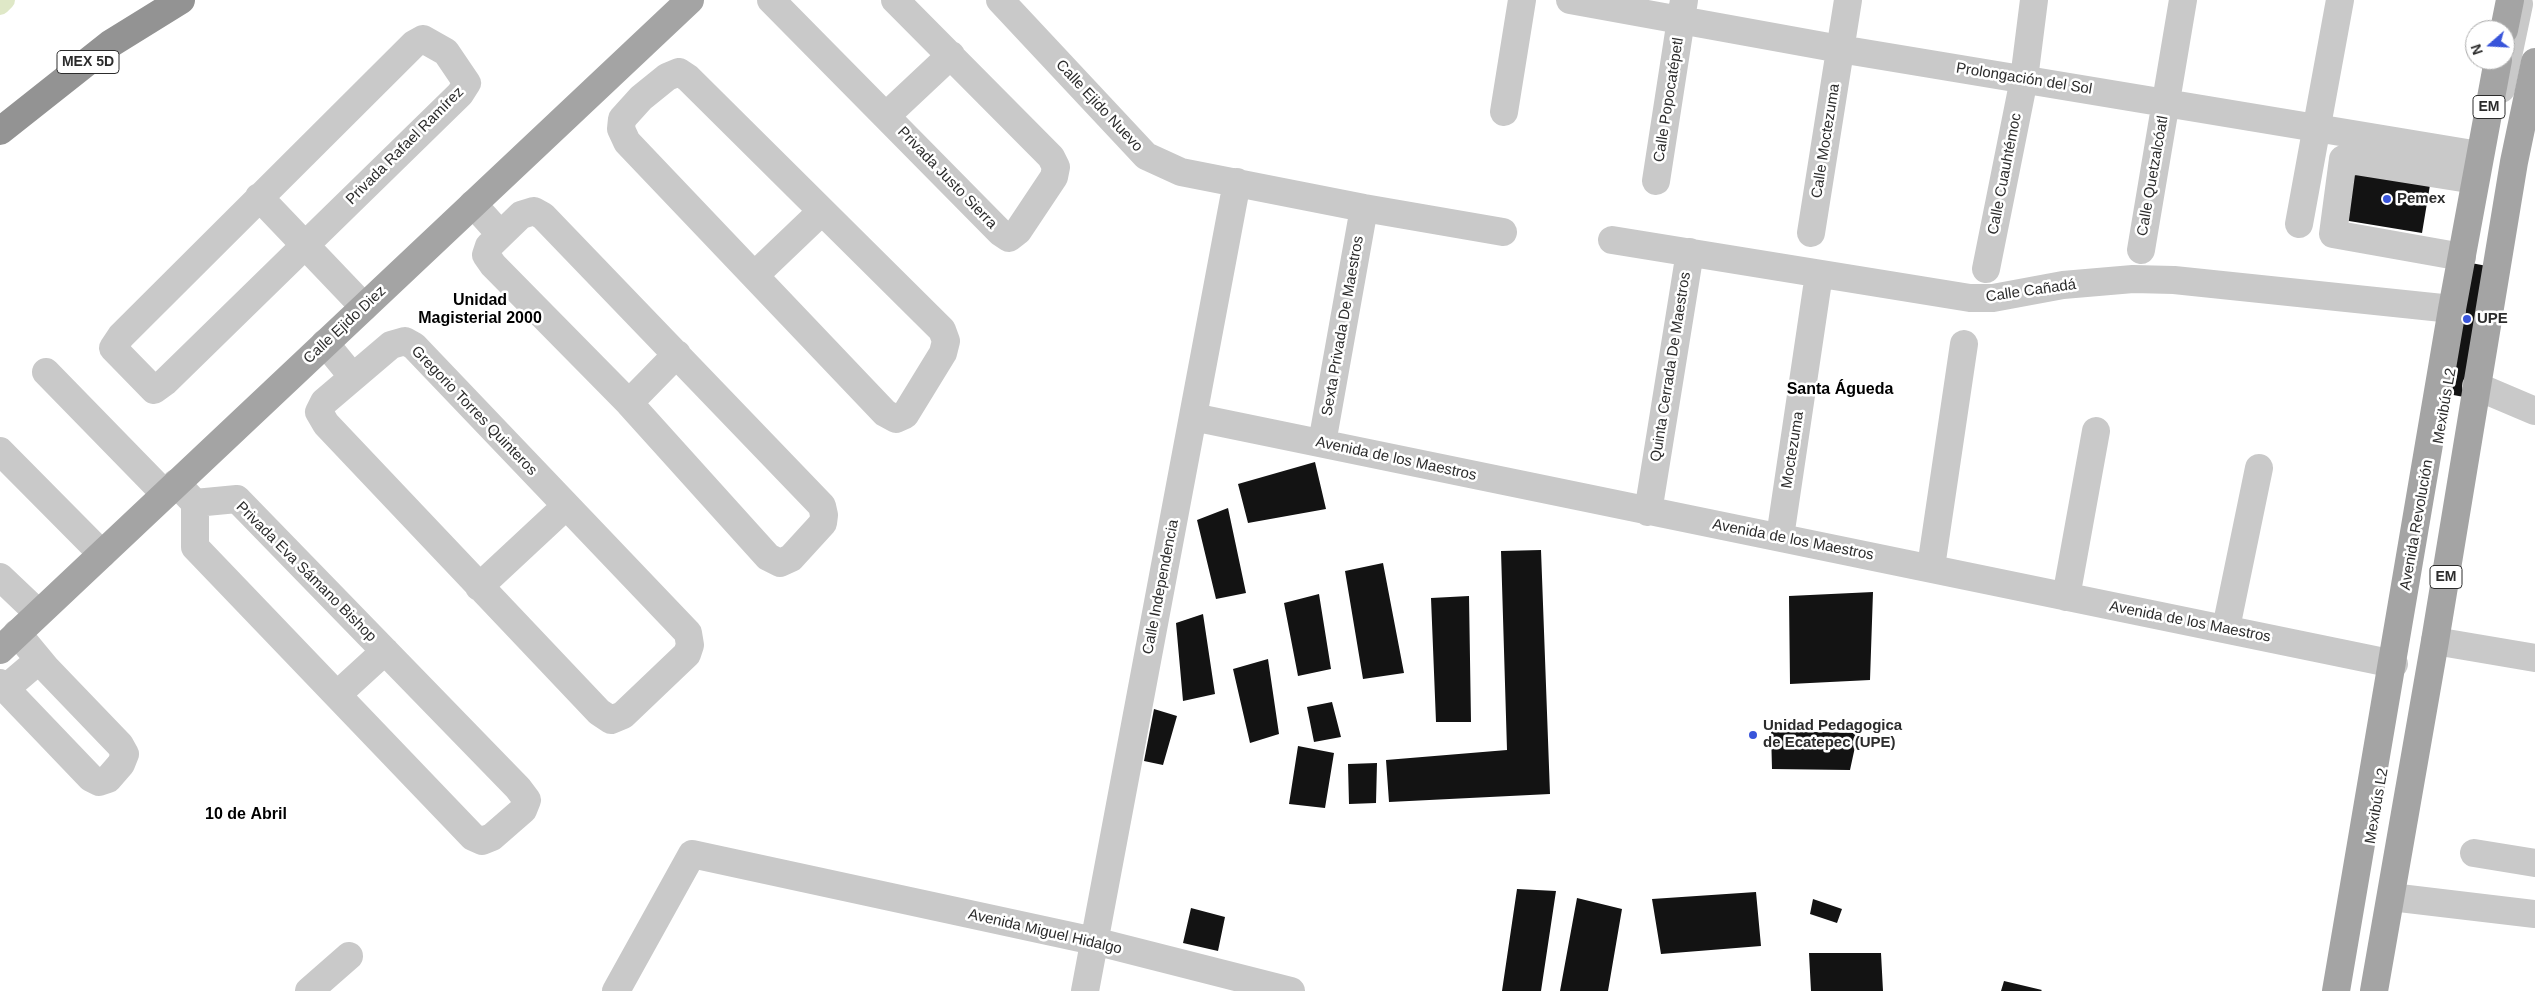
<!DOCTYPE html>
<html>
<head>
<meta charset="utf-8">
<style>
	body { margin:0 }
	#map { position:relative; width:2535px; height:991px; overflow:hidden; background:#fff; font-family:Helvetica,sans-serif }
	canvas { display:block }
	.north { position:absolute; left:2465px; top:20px; width:50px; height:50px; box-sizing:border-box; background:#fff; border:1px solid #ababab; border-radius:50%; rotate:251deg; font-size:14px; font-weight:700; line-height:20px; text-align:center; color:#2c2c2c }
	.north::after { content:''; display:block; margin:auto; width:18px; height:22px; background:#3854da; clip-path:polygon(50% 0,100% 100%,50% 72%,0 100%) }
</style>
</head>
<body>
<div id="map">
<canvas width="2535" height="991"></canvas>
<div class="north">N</div>
</div>
<script>
const ctx = document.querySelector('canvas').getContext('2d');
ctx.lineJoin = 'round';
const toPath = rows => new Path2D(rows.map(r => 'M' + r).join(''));
function strokePath(path, color, width, dash) { ctx.strokeStyle = color; ctx.lineWidth = width; ctx.lineCap = dash ? 'butt' : 'round'; ctx.setLineDash(dash || []); ctx.stroke(path); }
function fill(path, color) { ctx.fillStyle = color; ctx.fill(path, 'evenodd'); }
function write(font, color, halo, rows, align = 'center') {
  ctx.font = font + ' Helvetica,sans-serif'; ctx.lineWidth = 5; ctx.setLineDash([]); ctx.textBaseline = 'middle'; ctx.strokeStyle = halo; ctx.fillStyle = color; for (const [text, x, y, turn = 0] of rows) {
    ctx.save(); ctx.translate(x, y); ctx.rotate((+turn || 0) * Math.PI / 180); ctx.textAlign = isNaN(turn) ? turn : align; if (halo) ctx.strokeText(text, 0, 0); ctx.fillText(text, 0, 0); ctx.restore();
  }
}
const canal = toPath([
	[0,5,5,0]
]);
const building = toPath([
	[2351,167,2431,179,2422,233,2343,220],
	[2471,263,2487,266,2464,397,2448,394],
	[1315,462,1326,509,1248,523,1238,484],
	[1228,508,1246,593,1216,599,1197,520],
	[1541,550,1550,794,1389,802,1386,760,1507,750,1501,551],
	[1383,563,1404,673,1363,679,1345,571],
	[1873,592,1870,680,1790,684,1789,596],
	[1319,594,1331,669,1298,676,1284,603],
	[1469,596,1471,722,1436,722,1431,598],
	[1203,614,1215,694,1183,701,1176,623],
	[1268,659,1279,734,1250,743,1233,669],
	[1332,702,1341,737,1314,742,1307,707],
	[1154,709,1177,716,1163,765,1144,761],
	[1771,731,1858,733,1850,770,1772,769],
	[1298,746,1334,753,1325,808,1289,804],
	[1377,763,1376,803,1349,804,1348,764],
	[1517,889,1556,891,1541,991,1502,991],
	[1756,892,1761,946,1661,954,1652,899],
	[1577,898,1622,909,1608,991,1560,991],
	[1813,899,1842,909,1837,923,1810,914],
	[1191,908,1225,917,1218,951,1183,943],
	[1809,953,1881,953,1883,991,1811,991],
	[2004,981,2042,990,2041,991,2001,991]
]);
const minor = toPath([
	[771,0,1000,232,1009,238,1018,231,1054,177,1056,167,1051,157,895,0],
	[1000,0,1146,156,1181,172,1364,208,1503,232],
	[1570,0,1840,49,2479,155],
	[423,39,446,52,467,83,460,94,165,382,154,390,113,348,121,336,414,44,423,39],
	[679,72,688,78,942,330,946,341,943,353,905,415,896,419,885,413,627,142,621,129,622,119,641,98,667,77,679,72],
	[2501,89,2519,4],
	[1504,112,1522,0],
	[886,116,951,55],
	[1656,181,1684,0],
	[259,197,364,307],
	[473,204,500,234],
	[534,211,543,216,822,506,824,515,823,523,791,558,780,563,768,557,629,403,493,265,486,255,489,246,521,215,534,211],
	[2299,224,2340,0],
	[1811,233,1848,0],
	[1612,240,1970,298,1993,298,2063,285,2133,279,2174,280,2452,309],
	[2141,250,2183,0],
	[2462,257,2333,234,2343,159,2475,180],
	[1986,269,2024,79,2034,0],
	[755,275,821,212],
	[405,341,414,346,688,633,690,645,687,654,623,715,611,720,599,712,326,424,319,412,324,402,391,345,405,341],
	[325,343,352,376],
	[46,372,165,494],
	[2476,386,2535,411],
	[629,403,677,354],
	[1193,417,2394,664],
	[1322,443,1364,208],
	[0,451,102,554],
	[176,483,195,503,195,547,473,837,482,841,492,837,523,810,527,800,518,788,237,499,195,503],
	[1648,512,1690,252],
	[1780,537,1819,274],
	[1931,567,1964,344],
	[0,577,38,613],
	[479,587,566,506],
	[2066,597,2096,431],
	[2226,628,2259,468],
	[2435,641,2535,658],
	[0,683,91,778,99,782,108,779,121,764,125,754,120,745,46,668,17,633],
	[5,689,39,660],
	[338,694,385,651],
	[2474,853,2535,863],
	[2391,897,2535,914],
	[309,991,349,956],
	[616,991,692,854,1094,941,1291,991],
	[1085,991,1237,182]
]);
const major = toPath([
	[2504,30,2510,0],
	[0,650,690,0],
	[2336,991,2452,309,2498,60],
	[2374,991,2435,641,2514,162,2535,62]
]);
const highway = toPath([
	[0,131,110,44,181,0]
]);
const markers = [
	[2387,199,5,"#3854da"],
	[2467,319,5,"#3854da"],
	[1753,735,5,"#3854da"]
];
const shields = [
	[88,62,62],
	[2489,107,32],
	[2446,577,32]
];
const shieldNames = [
	["MEX 5D",88,62],
	["EM",2489,107],
	["EM",2446,577]
];
const streetNames = [
	["Prolongación del Sol",2024,79,9],
	["Calle Popocatépetl",1669,100,-81],
	["Calle Ejido Nuevo",1099,106,47],
	["Calle Moctezuma",1826,141,-81],
	["Privada Rafael Ramírez",405,146,-45],
	["Calle Cuauhtémoc",2005,174,-79],
	["Calle Quetzalcóatl",2153,176,-80],
	["Privada Justo Sierra",947,178,46],
	["Calle Cañadá",2031,291,-8],
	["Calle Ejido Diez",345,325,-43],
	["Sexta Privada De Maestros",1343,326,-80],
	["Quinta Cerrada De Maestros",1671,367,-81],
	["Mexibús L2",2445,406,-80],
	["Gregorio Torres Quinteros",474,411,46],
	["Moctezuma",1793,450,-81],
	["Avenida de los Maestros",1396,459,12],
	["Avenida Revolución",2417,525,-80],
	["Avenida de los Maestros",1793,540,11],
	["Privada Eva Sámano Bishop",306,572,45],
	["Calle Independencia",1161,587,-79],
	["Avenida de los Maestros",2190,622,11],
	["Mexibús L2",2377,806,-80],
	["Avenida Miguel Hidalgo",1045,932,13]
];
const poiNames = [
	["Pemex",2397,199],
	["UPE",2477,319],
	["Unidad Pedagogica",1763,726],
	["de Ecatepec (UPE)",1763,743]
];
const neighbourhoodNames = [
	["Unidad",480,301],
	["Magisterial 2000",480,319],
	["Santa Águeda",1840,390],
	["10 de Abril",246,815]
];
strokePath(canal, '#dfe8c7', 20);
fill(building, '#131313');
strokePath(minor, '#c9c9c9', 28);
strokePath(major, '#a4a4a4', 28);
strokePath(highway, '#939393', 28);
for (const [x, y, r, color] of markers) { const dot = new Path2D(); dot.arc(x, y, r, 0, 2 * Math.PI); ctx.fillStyle = color; ctx.fill(dot); strokePath(dot, '#fff', 2); }
for (const [x, y, w] of shields) { const box = new Path2D(); box.roundRect(x - w / 2, y - 11.5, w, 23, 4); ctx.fillStyle = '#fff'; ctx.fill(box); strokePath(box, '#2c2c2c', 1); }
write('bold 14px', '#2c2c2c', null, shieldNames);
write('15px', '#2c2c2c', '#fff', streetNames);
write('bold 15px', '#2c2c2c', '#fff', poiNames, 'left');
write('bold 16px', '#000', '#fff', neighbourhoodNames);
</script>
</body>
</html>
